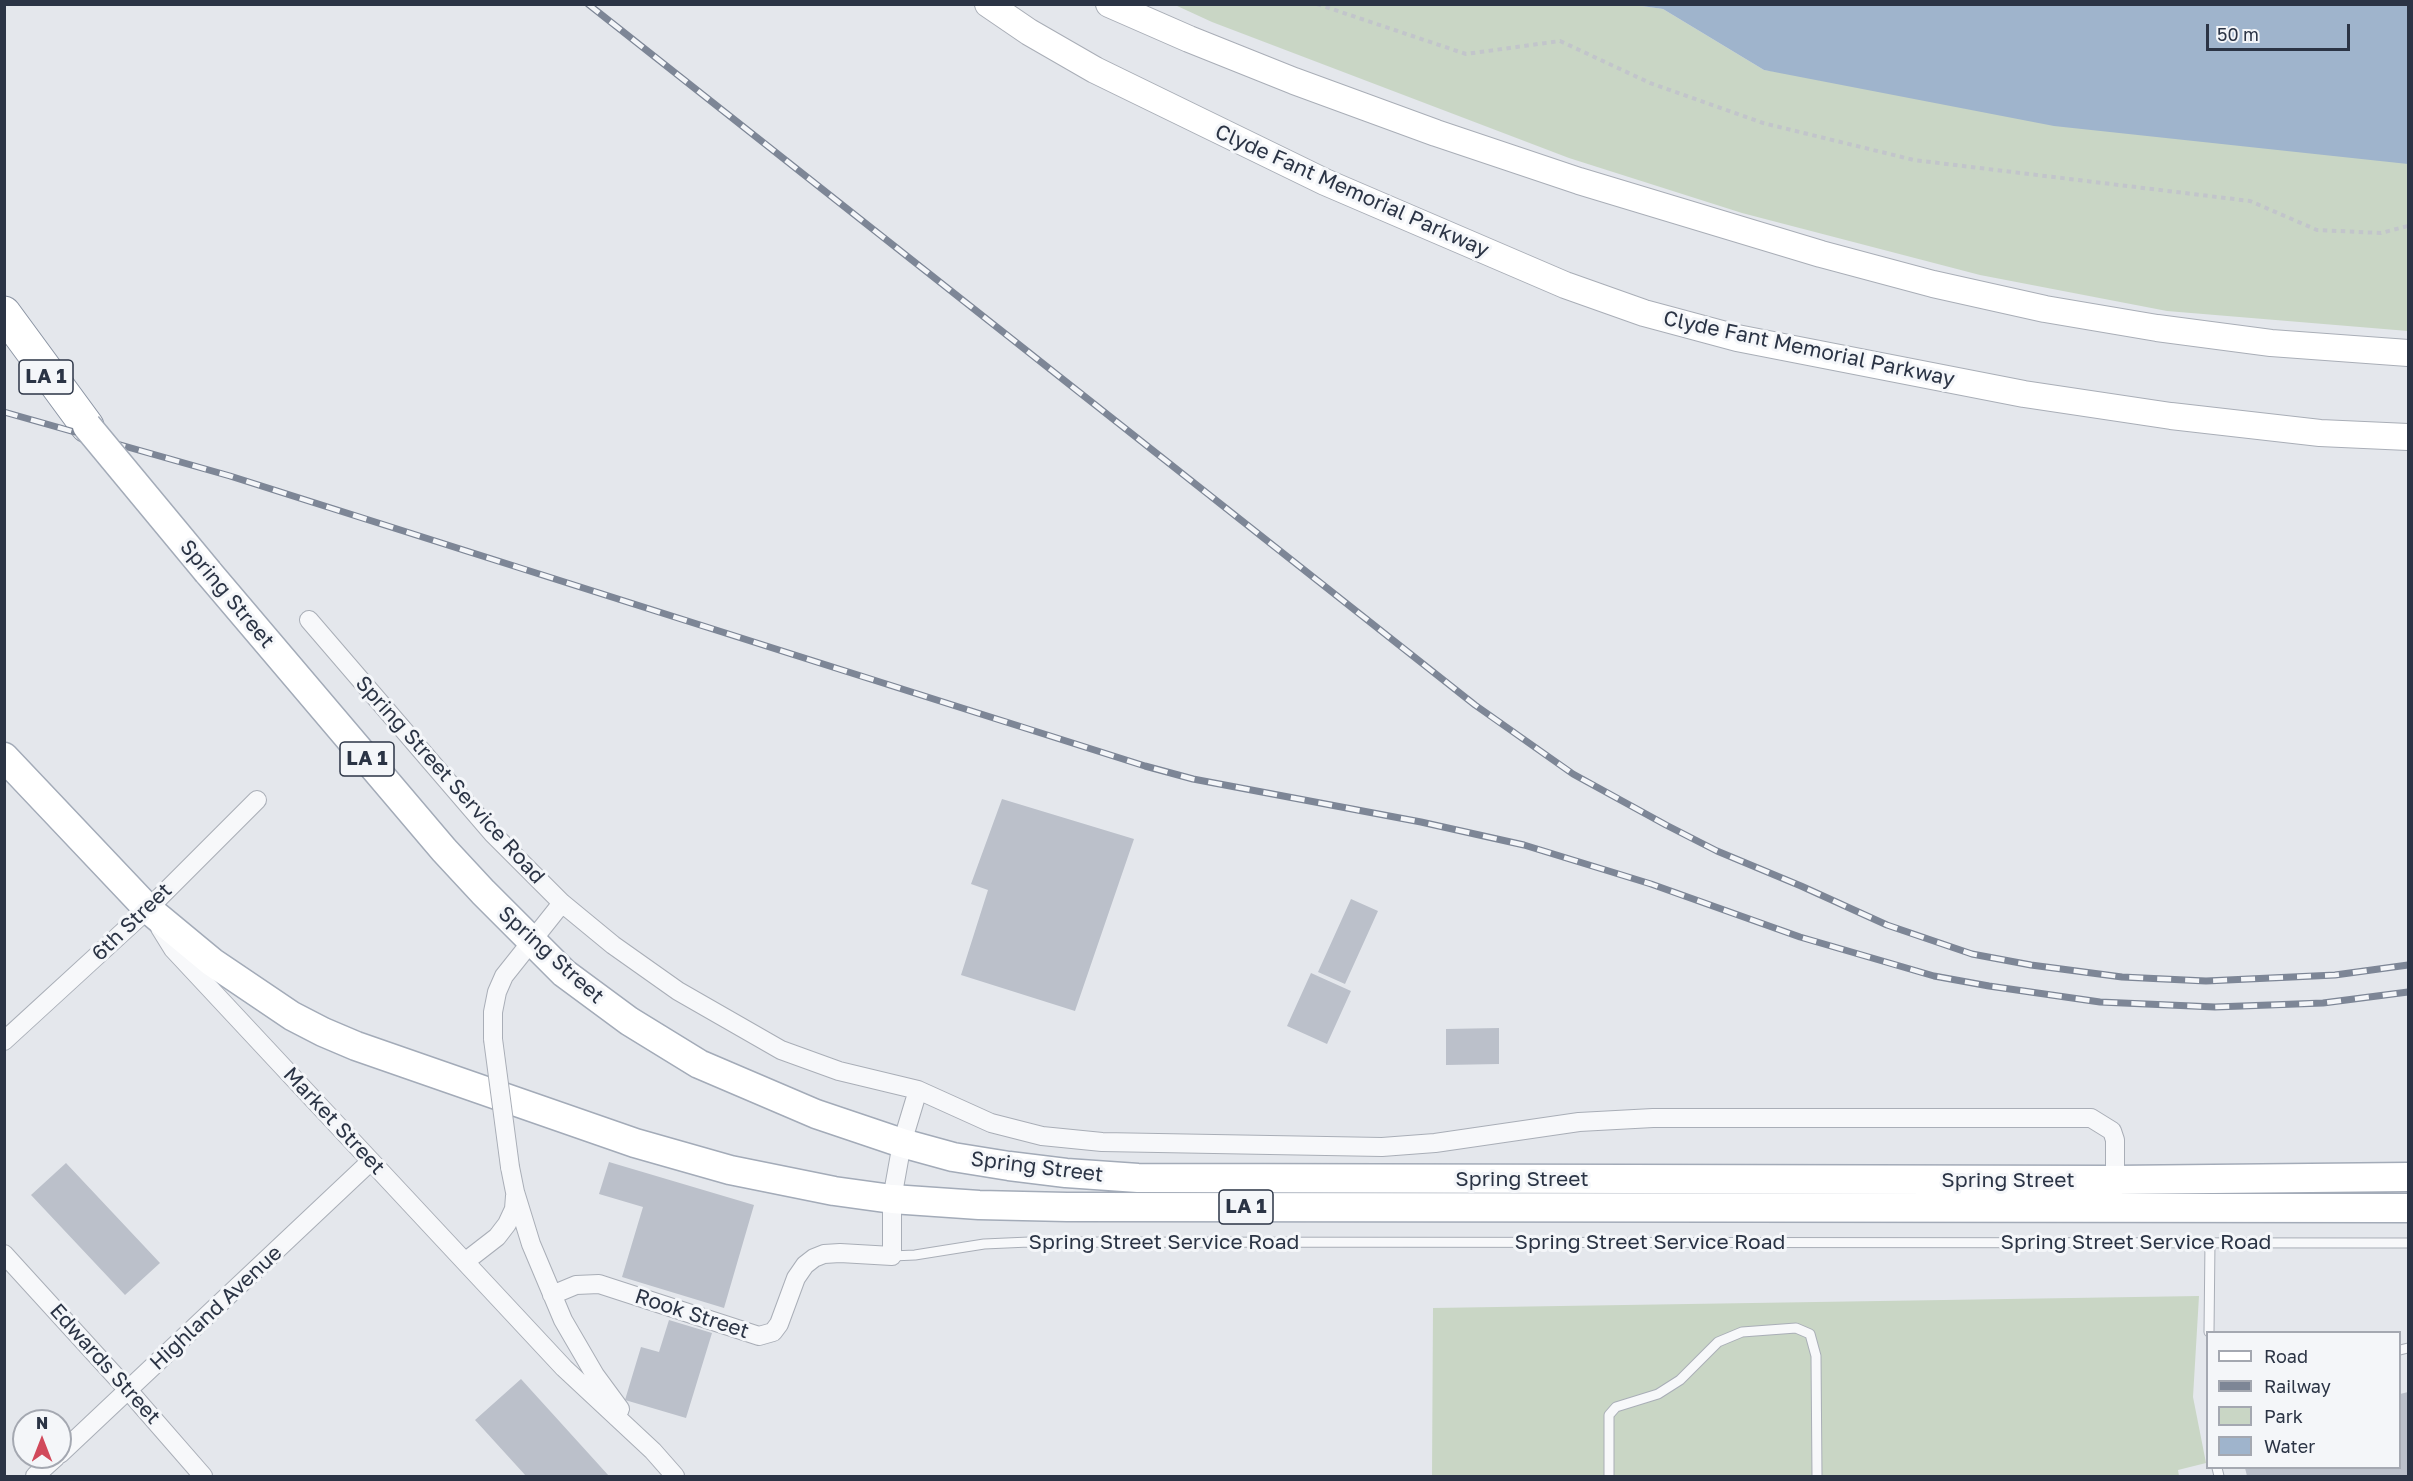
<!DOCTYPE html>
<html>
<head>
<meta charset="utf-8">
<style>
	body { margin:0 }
	#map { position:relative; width:2413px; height:1481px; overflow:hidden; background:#e4e7ec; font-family:"Golos Text",sans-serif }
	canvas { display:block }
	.frame { position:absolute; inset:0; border:6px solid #2b3445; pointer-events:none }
	.legend { position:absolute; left:2206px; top:1331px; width:195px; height:138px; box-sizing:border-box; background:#f4f6f9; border:2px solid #a4a8b1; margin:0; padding:8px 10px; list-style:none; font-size:18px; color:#2b3445 }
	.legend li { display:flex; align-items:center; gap:12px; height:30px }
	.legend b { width:30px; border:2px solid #a4a8b1 }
	.north { position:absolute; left:12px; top:1409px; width:60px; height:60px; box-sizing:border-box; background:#f4f6f9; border:2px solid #a4a8b1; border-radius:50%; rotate:0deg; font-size:16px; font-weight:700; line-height:24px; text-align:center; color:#2b3445 }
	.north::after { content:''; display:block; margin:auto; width:21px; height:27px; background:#d1495b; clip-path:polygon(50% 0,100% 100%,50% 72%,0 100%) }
	.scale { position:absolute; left:2206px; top:24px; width:144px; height:27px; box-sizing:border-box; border:3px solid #2b3445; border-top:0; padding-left:8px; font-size:18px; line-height:21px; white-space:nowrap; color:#2b3445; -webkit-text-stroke:4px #f4f6f9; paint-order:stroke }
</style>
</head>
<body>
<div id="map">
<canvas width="2413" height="1481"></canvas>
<div class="frame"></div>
<ul class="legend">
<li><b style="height:8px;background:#fff"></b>Road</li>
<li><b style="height:8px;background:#7d8696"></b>Railway</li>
<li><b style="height:16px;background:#c9d6c5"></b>Park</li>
<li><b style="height:16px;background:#9fb4cc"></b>Water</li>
</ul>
<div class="north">N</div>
<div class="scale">50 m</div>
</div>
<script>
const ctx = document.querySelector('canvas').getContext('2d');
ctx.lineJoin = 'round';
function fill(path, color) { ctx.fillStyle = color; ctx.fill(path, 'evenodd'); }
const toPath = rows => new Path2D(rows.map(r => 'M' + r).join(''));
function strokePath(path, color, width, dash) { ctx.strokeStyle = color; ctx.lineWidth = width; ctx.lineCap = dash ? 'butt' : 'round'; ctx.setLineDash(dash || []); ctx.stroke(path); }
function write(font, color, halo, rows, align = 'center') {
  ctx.font = font + ' "Golos Text",sans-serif'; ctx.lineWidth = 6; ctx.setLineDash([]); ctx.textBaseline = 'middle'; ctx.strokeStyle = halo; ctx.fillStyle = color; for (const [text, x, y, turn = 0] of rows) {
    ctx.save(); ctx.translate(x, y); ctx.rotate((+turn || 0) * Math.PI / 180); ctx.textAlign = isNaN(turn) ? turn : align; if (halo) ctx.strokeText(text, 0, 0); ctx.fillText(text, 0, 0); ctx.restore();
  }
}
const green = toPath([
	[1175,5,1635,5,1663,9,1764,70,2408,162,2408,331,2167,311,1980,275,1742,213,1569,158,1212,22],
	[2199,1296,2193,1397,2206,1463,2178,1470,2179,1476,1432,1476,1433,1308]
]);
const water = toPath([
	[1635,5,2408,5,2408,164,2054,126,1764,70,1663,9]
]);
const building = toPath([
	[1002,799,1134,839,1075,1011,961,975,988,890,971,884],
	[1351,899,1378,911,1345,984,1318,972],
	[1311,973,1351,991,1327,1044,1287,1026],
	[1499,1028,1499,1064,1446,1065,1446,1029],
	[609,1162,754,1205,724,1308,622,1277,643,1207,599,1194],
	[66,1163,160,1263,125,1295,31,1195],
	[669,1320,712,1333,686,1418,625,1400,641,1347,659,1352],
	[521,1379,609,1476,526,1476,475,1420],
	[2408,1392,2408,1476,2247,1476,2245,1468,2400,1468,2400,1394]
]);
const path = toPath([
	[1317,4,1466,54,1560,41,1650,83,1763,123,1914,160,2250,201,2317,230,2381,233,2408,226]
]);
const lane = toPath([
	[892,1256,915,1255,984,1244,1029,1242,2408,1243],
	[2209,1332,2210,1242],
	[2400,1350,2408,1348],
	[2217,1468,2219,1476],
	[1609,1476,1609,1415,1616,1407,1658,1394,1680,1380,1718,1342,1742,1332,1796,1328,1810,1334,1816,1356,1817,1476]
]);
const street = toPath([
	[309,620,493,834,562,903,613,945,678,991,781,1050,839,1071,918,1090,991,1123,1042,1136,1102,1142,1382,1147,1435,1143,1579,1122,1653,1118,2091,1118,2112,1131,2115,1140,2115,1188],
	[160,928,173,949,564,1368,653,1451,675,1476],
	[493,1039,493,1012,497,992,504,976,562,903],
	[4,1041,148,909,257,800],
	[510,1167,515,1192,531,1244,563,1320,595,1375,620,1409],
	[4,1254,128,1390,203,1476],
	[466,1261,497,1237,507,1224,514,1209,515,1196],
	[552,1295,576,1285,599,1284,759,1336,773,1332,779,1324,796,1278,805,1265,814,1258,824,1254,840,1253,892,1256,892,1199,902,1143,918,1090],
	[60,1454,371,1161],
	[35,1476,56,1457]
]);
const secondary = toPath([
	[988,4,1029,32,1095,70,1325,182,1565,285,1644,313,1737,338,2024,394,2171,416,2320,433,2408,437],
	[1109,4,1189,39,1294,81,1436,133,1579,181,1821,254,1933,284,2045,309,2157,328,2271,343,2408,353]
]);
const primary = toPath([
	[208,572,444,850,483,892,564,973,629,1021,699,1064,816,1114,902,1143,953,1157,1009,1166,1066,1173,1138,1178,2115,1180,2408,1177],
	[4,757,148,909,212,962,292,1016,323,1032,356,1046,635,1143,730,1170,834,1191,892,1199,979,1205,1067,1207,2408,1208]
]);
const highway = toPath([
	[4,313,87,426]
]);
const rail = toPath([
	[588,4,1475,705,1573,774,1666,825,1717,851,1801,886,1887,925,1972,954,2031,965,2122,977,2206,981,2335,975,2408,965],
	[4,412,230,476,1145,766,1193,779,1421,822,1524,845,1651,884,1800,937,1934,976,1989,986,2100,1002,2215,1007,2323,1003,2408,992]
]);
const streetBridge = toPath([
	[493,1039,510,1167]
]);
const primaryBridge = toPath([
	[87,426,208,572]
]);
const shields = [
	[46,377,54],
	[367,759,54],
	[1246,1207,54]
];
const shieldNames = [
	["LA 1",46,377],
	["LA 1",367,759],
	["LA 1",1246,1207]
];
const streetNames = [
	["Clyde Fant Memorial Parkway",1352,191,24],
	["Clyde Fant Memorial Parkway",1809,349,12],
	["Spring Street",227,594,50],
	["Spring Street Service Road",450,780,48],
	["6th Street",132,922,-44],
	["Spring Street",551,955,42],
	["Market Street",334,1121,47],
	["Spring Street",1037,1167,7],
	["Spring Street",1522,1179],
	["Spring Street",2008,1180],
	["Spring Street Service Road",1164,1242],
	["Spring Street Service Road",1650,1242],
	["Spring Street Service Road",2136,1242],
	["Highland Avenue",216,1308,-43],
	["Rook Street",692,1314,18],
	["Edwards Street",105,1364,48]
];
fill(green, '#c9d6c5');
fill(water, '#9fb4cc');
fill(building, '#bbc0ca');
strokePath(lane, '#a9aeb7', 11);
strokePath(street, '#a9aeb7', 20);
strokePath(secondary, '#a9aeb7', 28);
strokePath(primary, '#a3abb8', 31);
strokePath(highway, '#8b94a3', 35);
strokePath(path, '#c2c5cb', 4, [4.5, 4.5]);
strokePath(lane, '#f7f8fa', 9);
strokePath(street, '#f7f8fa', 18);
strokePath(secondary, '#fff', 26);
strokePath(primary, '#fff', 28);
strokePath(highway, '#fff', 33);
strokePath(rail, '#7d8696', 7);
strokePath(rail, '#f4f6f9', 4.5, [14]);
strokePath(streetBridge, '#a9aeb7', 20, []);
strokePath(primaryBridge, '#a3abb8', 31, []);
strokePath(streetBridge, '#f7f8fa', 18);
strokePath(primaryBridge, '#fff', 28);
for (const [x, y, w] of shields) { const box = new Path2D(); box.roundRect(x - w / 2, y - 17, w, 34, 4.5); ctx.fillStyle = '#f4f6f9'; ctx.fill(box); strokePath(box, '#2b3445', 1.5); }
write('bold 20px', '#2b3445', null, shieldNames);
write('21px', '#2b3445', '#f4f6f9', streetNames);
</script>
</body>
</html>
